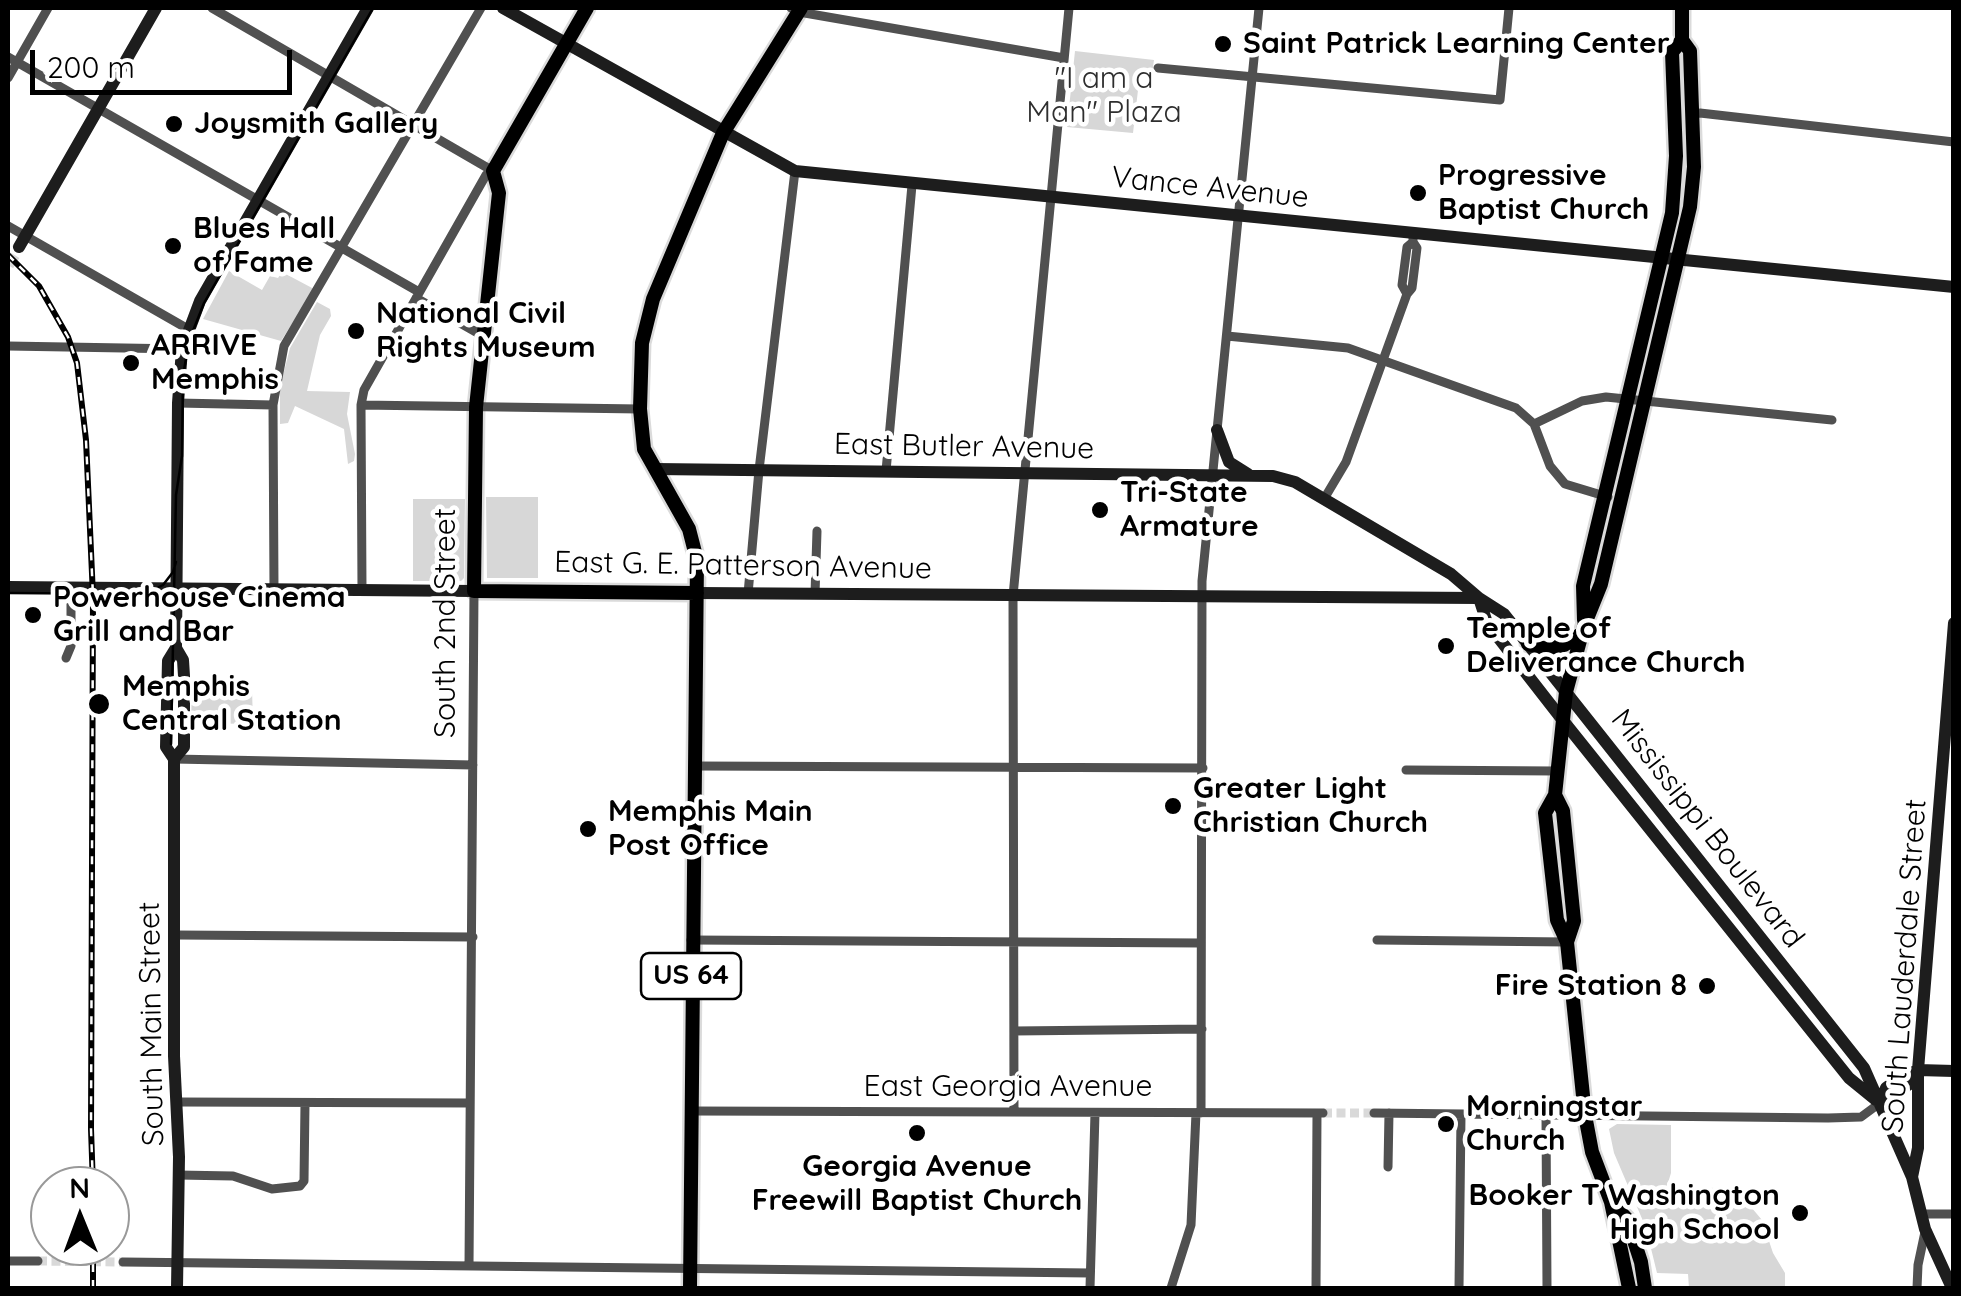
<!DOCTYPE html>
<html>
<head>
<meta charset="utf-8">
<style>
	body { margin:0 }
	#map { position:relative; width:1961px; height:1296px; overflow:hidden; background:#fff; font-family:Quicksand,sans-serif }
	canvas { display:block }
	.frame { position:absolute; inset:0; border:10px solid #000; pointer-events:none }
	.north { position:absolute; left:30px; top:1166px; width:100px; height:100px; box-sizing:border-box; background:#fff; border:2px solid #999; border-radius:50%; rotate:359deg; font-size:28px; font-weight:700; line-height:40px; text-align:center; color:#000 }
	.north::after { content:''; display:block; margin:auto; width:35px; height:45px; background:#000; clip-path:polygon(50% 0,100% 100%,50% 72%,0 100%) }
	.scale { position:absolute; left:30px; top:50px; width:262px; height:45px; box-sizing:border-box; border:5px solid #000; border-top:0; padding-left:12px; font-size:30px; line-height:35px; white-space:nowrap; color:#000; -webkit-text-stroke:8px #fff; paint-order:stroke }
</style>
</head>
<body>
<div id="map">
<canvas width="1961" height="1296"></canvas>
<div class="frame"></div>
<div class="north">N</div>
<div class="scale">200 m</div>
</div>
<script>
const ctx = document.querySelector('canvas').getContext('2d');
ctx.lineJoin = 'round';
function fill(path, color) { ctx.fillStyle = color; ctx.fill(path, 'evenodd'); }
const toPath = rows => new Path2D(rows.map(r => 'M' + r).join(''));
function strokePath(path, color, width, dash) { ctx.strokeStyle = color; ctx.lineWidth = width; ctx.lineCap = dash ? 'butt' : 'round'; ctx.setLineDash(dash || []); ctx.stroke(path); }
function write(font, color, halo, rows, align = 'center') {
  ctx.font = font + ' Quicksand,sans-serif'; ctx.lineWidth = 9; ctx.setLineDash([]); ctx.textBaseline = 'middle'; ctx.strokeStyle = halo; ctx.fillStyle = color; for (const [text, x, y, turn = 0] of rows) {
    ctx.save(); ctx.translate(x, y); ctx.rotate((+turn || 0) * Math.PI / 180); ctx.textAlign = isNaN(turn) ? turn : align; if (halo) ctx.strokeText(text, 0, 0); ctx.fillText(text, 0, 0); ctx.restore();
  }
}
const green = toPath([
	[1075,51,1154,60,1152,74,1140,73,1133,133,1067,127],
	[229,271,262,290,270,276,278,278,282,272,314,289,281,341,203,319],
	[317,302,330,309,331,316,320,335,307,391,350,392,347,414,355,454,354,461,348,464,344,429,295,406,288,423,280,424,280,387,290,348],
	[486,497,538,497,538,578,487,578],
	[413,499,465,499,464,578,461,581,413,581],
	[192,689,252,689,253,724,191,723],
	[1617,1124,1671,1125,1671,1173,1667,1186,1715,1188,1715,1198,1735,1199,1751,1207,1762,1220,1773,1253,1785,1273,1785,1288,1689,1288,1688,1274,1657,1273,1646,1228,1614,1153,1609,1129]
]);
const streetTunnel = toPath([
	[1323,1113,1374,1113],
	[38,1261,123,1262]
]);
const secondaryTunnel = toPath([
	[8,265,19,247]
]);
const street = toPath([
	[212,8,493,171,486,175,364,390,361,405,362,590],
	[791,8,799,12,1064,58],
	[8,57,419,292],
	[1158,68,1500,100,1509,8],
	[8,78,48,8],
	[1692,115,1700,113,1954,142],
	[8,226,188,329],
	[1407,294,1402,285,1407,247,1413,242],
	[416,298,483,336],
	[1227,336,1348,348,1516,408,1534,424,1550,466,1565,484,1608,497],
	[8,346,182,349],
	[178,403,273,405],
	[361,405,640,409],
	[1534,424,1582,401,1606,397,1832,420],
	[886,471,912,185],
	[1324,499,1346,462,1407,294,1412,288,1417,248,1413,242,1413,233],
	[274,589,273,405,284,346,481,8],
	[748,594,759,470,795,171],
	[815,594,817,531],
	[66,658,71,646,71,588],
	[174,759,473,765],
	[695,766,1203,768],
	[1406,770,1555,771],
	[176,935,473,937],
	[691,940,1201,943],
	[1377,940,1567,942],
	[1014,1031,1202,1029],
	[178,1102,470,1103],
	[692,1111,1323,1113],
	[1014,1111,1013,596,1069,8],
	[1201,1113,1202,581,1259,8],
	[1374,1113,1828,1118,1861,1117,1880,1103],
	[1546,1116,1547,1288],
	[1388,1167,1389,1113],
	[178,1175,233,1176,272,1189,300,1186,304,1181,305,1103],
	[1921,1214,1954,1214],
	[8,1261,38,1261],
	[123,1262,1090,1273],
	[469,1266,474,591],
	[1090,1288,1095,1113],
	[1171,1288,1191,1225,1196,1113],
	[1316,1288,1317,1113],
	[1459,1288,1461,1115],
	[1917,1288,1918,1265,1925,1232]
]);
const secondary = toPath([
	[503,8,795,171,1954,287],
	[19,247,156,8],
	[1217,430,1229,462,1248,474],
	[655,469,1273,476,1295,482,1451,574,1479,598,1504,614,1864,1068,1912,1177,1925,1229,1952,1288],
	[8,587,474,591],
	[697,593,1479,598],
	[1479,598,1487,623,1561,718,1849,1078,1876,1100],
	[176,648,168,661,166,747,174,759,174,1056,179,1157,177,1288],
	[174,759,184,747,184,676,183,660,176,648,178,403,182,349,200,301,368,8],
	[1880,1103,1886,1088,1900,1078,1918,1070,1954,1071],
	[1880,1103,1908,1085,1917,1072],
	[1912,1177,1918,1148,1918,1070,1954,623]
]);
const primary = toPath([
	[587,8,493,171,499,193,476,407,474,591,697,593],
	[1584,620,1583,586,1672,213,1676,156,1672,52,1682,40],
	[1528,644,1547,649,1564,645,1581,634],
	[1555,795,1563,811,1574,921,1567,942],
	[1611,1202,1627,1219,1641,1262,1645,1288],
	[690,1288,697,560,689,529,644,449,640,409,642,343,653,299,723,133,801,8],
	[1629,1288,1611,1202,1592,1152,1585,1115,1567,942,1557,920,1545,813,1555,795,1566,692,1584,626,1601,584,1690,207,1694,167,1690,51,1682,40,1682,8]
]);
const tram = toPath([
	[8,593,145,594,163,585,173,572,176,562],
	[171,744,176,495,182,456,183,376,189,341,204,303,373,8]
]);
const rail = toPath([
	[8,255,39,286,68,337,77,363,86,440,93,596,91,1129,93,1186],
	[93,1288,93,1246]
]);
const markers = [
	[1223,44,10,"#000"],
	[174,124,10,"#000"],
	[1418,193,10,"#000"],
	[173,246,10,"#000"],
	[356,331,10,"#000"],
	[131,363,10,"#000"],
	[1100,510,10,"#000"],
	[33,615,10,"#000"],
	[1446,646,10,"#000"],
	[99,704,12,"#000"],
	[1173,806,10,"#000"],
	[588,829,10,"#000"],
	[1707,986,10,"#000"],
	[1446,1124,10,"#000"],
	[917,1133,10,"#000"],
	[1800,1213,10,"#000"]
];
const shields = [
	[691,976,100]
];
const shieldNames = [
	["US 64",691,976]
];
const poiNames = [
	["Saint Patrick Learning Center",1243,44],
	["Joysmith Gallery",194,124],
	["Progressive",1438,176],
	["Baptist Church",1438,210],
	["Blues Hall",193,229],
	["of Fame",193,263],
	["National Civil",376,314],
	["Rights Museum",376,348],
	["ARRIVE",151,346],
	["Memphis",151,380],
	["Tri-State",1120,493],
	["Armature",1120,527],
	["Powerhouse Cinema",53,598],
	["Grill and Bar",53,632],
	["Temple of",1466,629],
	["Deliverance Church",1466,663],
	["Memphis",122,687],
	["Central Station",122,721],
	["Greater Light",1193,789],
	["Christian Church",1193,823],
	["Memphis Main",608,812],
	["Post Office",608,846],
	["Fire Station 8",1687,986,"right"],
	["Morningstar",1466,1107],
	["Church",1466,1141],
	["Georgia Avenue",917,1167,"center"],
	["Freewill Baptist Church",917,1201,"center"],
	["Booker T Washington",1780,1196,"right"],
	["High School",1780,1230,"right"]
];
const parkNames = [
	["\"I am a",1104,79],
	["Man\" Plaza",1104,113]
];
const streetNames = [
	["Vance Avenue",1210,188,6],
	["East Butler Avenue",964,447,1],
	["East G. E. Patterson Avenue",743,566,1],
	["South 2nd Street",446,623,-90],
	["Mississippi Boulevard",1707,829,52],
	["South Lauderdale Street",1905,966,-86],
	["South Main Street",152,1024,-91],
	["East Georgia Avenue",1008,1087]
];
fill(green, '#d7d7d7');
strokePath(streetTunnel, '#d9d9d9', 9, [9, 4.5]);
strokePath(secondaryTunnel, '#d9d9d9', 12, [12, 6]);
strokePath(primary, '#dbdbdb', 19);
strokePath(street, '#505050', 9);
strokePath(secondary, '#1d1d1d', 12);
strokePath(primary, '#000', 14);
strokePath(tram, '#000', 2.5);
strokePath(rail, '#000', 6);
strokePath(rail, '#fff', 2.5, [8]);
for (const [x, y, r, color] of markers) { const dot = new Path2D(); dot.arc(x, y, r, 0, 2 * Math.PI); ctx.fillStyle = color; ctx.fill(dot); strokePath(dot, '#fff', 4); }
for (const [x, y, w] of shields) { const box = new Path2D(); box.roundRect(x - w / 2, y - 23, w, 46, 8); ctx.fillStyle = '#fff'; ctx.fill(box); strokePath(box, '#000', 2.5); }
write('bold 28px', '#000', null, shieldNames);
write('bold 30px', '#000', '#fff', poiNames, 'left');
write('30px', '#2e2e2e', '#fff', parkNames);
write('30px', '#000', '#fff', streetNames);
</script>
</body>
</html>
